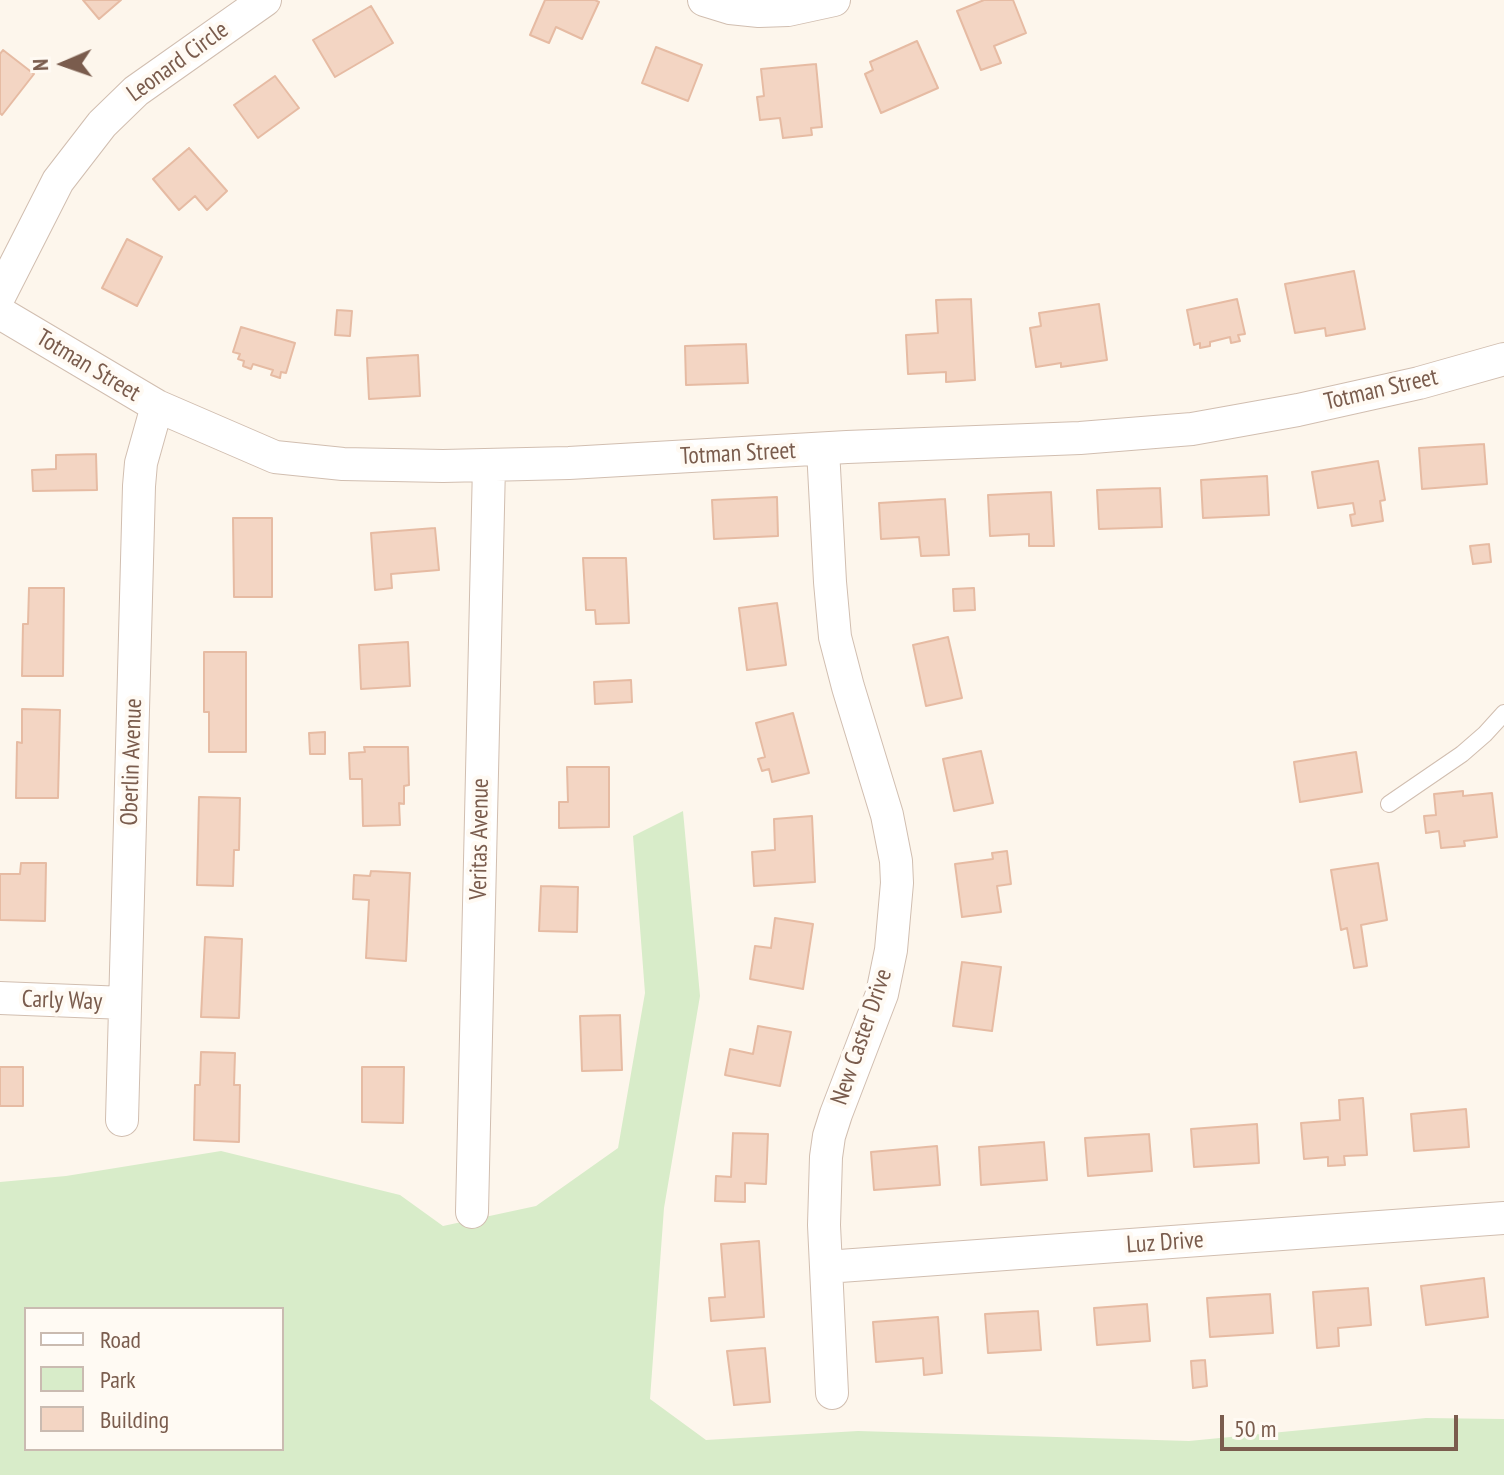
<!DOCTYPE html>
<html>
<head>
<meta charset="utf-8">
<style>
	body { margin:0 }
	#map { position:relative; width:1504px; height:1475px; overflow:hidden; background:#fdf6ec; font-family:"PT Sans Narrow",sans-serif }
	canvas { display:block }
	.legend { position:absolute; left:24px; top:1307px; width:260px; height:144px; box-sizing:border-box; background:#fffaf3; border:2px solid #cabbb1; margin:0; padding:10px 14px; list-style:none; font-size:24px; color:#7a5c4d }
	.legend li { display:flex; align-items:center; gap:16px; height:40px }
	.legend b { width:40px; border:2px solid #cabbb1 }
	.north { position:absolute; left:24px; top:24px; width:80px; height:80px; -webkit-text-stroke:6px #fffaf3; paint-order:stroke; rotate:268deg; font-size:22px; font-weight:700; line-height:32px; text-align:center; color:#7a5c4d }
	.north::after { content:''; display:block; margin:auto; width:28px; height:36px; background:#7a5c4d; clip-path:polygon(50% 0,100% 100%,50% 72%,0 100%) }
	.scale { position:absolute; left:1220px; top:1415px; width:238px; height:36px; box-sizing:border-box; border:4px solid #7a5c4d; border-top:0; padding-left:10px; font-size:24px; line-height:28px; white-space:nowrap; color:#7a5c4d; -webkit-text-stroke:6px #fffaf3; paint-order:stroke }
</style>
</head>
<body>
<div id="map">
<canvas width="1504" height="1475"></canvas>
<ul class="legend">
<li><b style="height:10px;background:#fff"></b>Road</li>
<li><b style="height:22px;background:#d8ecc9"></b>Park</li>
<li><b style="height:22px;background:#f3d5c3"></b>Building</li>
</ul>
<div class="north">N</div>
<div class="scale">50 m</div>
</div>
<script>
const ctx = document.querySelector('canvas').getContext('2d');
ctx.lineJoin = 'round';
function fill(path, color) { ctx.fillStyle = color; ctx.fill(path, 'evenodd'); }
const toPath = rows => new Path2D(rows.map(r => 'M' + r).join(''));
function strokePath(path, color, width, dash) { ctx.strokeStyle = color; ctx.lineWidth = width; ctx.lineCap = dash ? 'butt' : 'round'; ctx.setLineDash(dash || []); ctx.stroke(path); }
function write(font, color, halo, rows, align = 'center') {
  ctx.font = font + ' "PT Sans Narrow",sans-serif'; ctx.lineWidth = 8; ctx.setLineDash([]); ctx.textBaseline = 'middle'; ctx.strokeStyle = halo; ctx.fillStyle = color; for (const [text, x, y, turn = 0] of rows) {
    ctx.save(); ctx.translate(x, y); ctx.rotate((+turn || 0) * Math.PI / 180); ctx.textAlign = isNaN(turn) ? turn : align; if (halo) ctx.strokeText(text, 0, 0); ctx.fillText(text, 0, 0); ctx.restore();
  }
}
const green = toPath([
	[683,811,700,996,664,1208,650,1399,706,1440,858,1431,1189,1441,1426,1418,1504,1419,1504,1475,0,1475,0,1182,66,1176,221,1151,400,1195,443,1226,536,1206,618,1148,645,993,633,836],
	[26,1309,282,1309,282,1449,26,1449]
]);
const building = toPath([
	[83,0,121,0,99,19,83,0],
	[545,0,595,0,599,2,582,39,556,27,549,43,530,35,545,0],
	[984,0,1013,0,1026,33,994,46,1001,63,981,70,957,11,984,0],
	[371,6,393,43,335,77,313,40,371,6],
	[917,41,938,88,881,113,865,74,873,70,870,62,917,41],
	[656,47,702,65,688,101,642,83,656,47],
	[3,50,34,74,2,115,0,113,0,54,3,50],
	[816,64,822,127,811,128,812,135,783,138,780,118,760,120,757,97,764,96,761,69,816,64],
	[275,76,299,108,258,138,234,105,275,76],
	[189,148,227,191,207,210,195,196,179,210,153,179,189,148],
	[127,239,162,257,137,306,102,288,127,239],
	[1354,271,1365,329,1326,336,1325,328,1295,333,1285,284,1354,271],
	[971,299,975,380,946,382,946,372,908,374,906,335,938,333,936,300,971,299],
	[1237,299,1245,334,1238,335,1240,341,1231,343,1230,337,1210,342,1210,346,1200,348,1200,343,1194,345,1187,310,1237,299],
	[1099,304,1107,360,1061,367,1061,363,1036,367,1030,328,1041,326,1039,313,1099,304],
	[337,310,352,311,350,336,335,335,337,310],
	[241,327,295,343,286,373,281,372,280,378,271,375,273,370,253,364,251,369,243,366,244,361,238,359,240,354,233,352,241,327],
	[746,344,748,383,686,385,685,346,746,344],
	[418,355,420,396,369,399,367,358,418,355],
	[1484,444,1487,484,1422,489,1419,448,1484,444],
	[96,454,97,490,33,491,32,470,56,469,56,455,96,454],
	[1378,461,1385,500,1380,501,1383,521,1352,526,1350,515,1355,514,1353,503,1318,508,1312,472,1378,461],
	[1267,476,1269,515,1203,518,1201,480,1267,476],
	[1160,488,1162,527,1099,529,1097,490,1160,488],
	[1051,492,1054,546,1029,546,1029,534,990,536,988,495,1051,492],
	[777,497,778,536,714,539,712,500,777,497],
	[945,499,949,555,921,556,919,537,881,539,879,503,945,499],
	[233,518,272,518,272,597,234,597,233,518],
	[435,528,439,570,391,574,392,588,375,590,371,533,435,528],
	[1489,544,1491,562,1473,564,1470,546,1489,544],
	[583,558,626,558,629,623,596,624,595,610,586,610,583,558],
	[29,588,64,588,63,676,22,676,23,624,28,624,29,588],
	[974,588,975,610,954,611,953,589,974,588],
	[777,603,786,665,747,670,739,608,777,603],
	[948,637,962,698,926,706,913,645,948,637],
	[408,642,410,686,361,689,359,645,408,642],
	[204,652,246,652,246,752,209,752,209,712,204,712,204,652],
	[631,680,632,702,595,704,594,682,631,680],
	[22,709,60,710,58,798,16,798,17,742,22,743,22,709],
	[793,713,809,773,772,782,769,769,762,771,758,759,765,757,756,723,793,713],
	[325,732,325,754,310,754,309,733,325,732],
	[364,747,408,747,409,785,404,786,404,804,399,803,400,825,363,826,362,779,350,779,349,753,365,752,364,747],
	[981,751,993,803,954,811,943,759,981,751],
	[1356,752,1362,792,1300,802,1294,762,1356,752],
	[567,767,609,767,609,827,559,828,559,802,568,802,567,767],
	[1463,791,1463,796,1492,793,1497,837,1464,841,1465,846,1441,848,1439,831,1426,833,1424,816,1436,815,1434,794,1463,791],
	[199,797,240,798,239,850,234,850,233,886,197,885,199,797],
	[812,816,815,882,754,886,752,852,775,850,774,819,812,816],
	[1007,851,1011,884,997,886,1001,912,962,917,955,864,993,859,992,853,1007,851],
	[21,863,46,863,45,921,0,920,0,874,20,874,21,863],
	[1378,863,1387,920,1361,925,1367,966,1354,968,1347,928,1341,930,1331,870,1378,863],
	[371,871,410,873,406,961,366,958,369,900,353,899,354,875,370,876,371,871],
	[541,886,578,887,577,932,539,931,541,886],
	[775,918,813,924,803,989,750,979,755,946,771,948,775,918],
	[205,937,242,939,239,1018,201,1017,205,937],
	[962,962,1001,967,992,1031,953,1026,962,962],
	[620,1015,622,1070,582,1071,580,1016,620,1015],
	[758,1026,791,1032,780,1086,725,1075,730,1049,753,1054,758,1026],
	[201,1052,235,1053,234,1085,240,1085,239,1142,194,1140,195,1085,200,1085,201,1052],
	[0,1067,23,1067,23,1106,0,1106,0,1067],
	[362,1067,404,1067,403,1123,362,1122,362,1067],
	[1363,1098,1367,1155,1344,1156,1345,1165,1328,1166,1328,1157,1304,1159,1301,1123,1340,1120,1339,1100,1363,1098],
	[1466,1109,1469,1147,1414,1151,1411,1114,1466,1109],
	[1257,1124,1259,1163,1194,1167,1191,1129,1257,1124],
	[733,1133,768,1134,766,1184,745,1183,745,1202,715,1201,716,1176,731,1177,733,1133],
	[1149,1134,1152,1171,1088,1176,1085,1138,1149,1134],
	[1044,1142,1047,1180,981,1185,979,1147,1044,1142],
	[937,1146,940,1185,874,1190,871,1152,937,1146],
	[759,1241,764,1317,711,1321,709,1298,725,1297,721,1244,759,1241],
	[1484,1278,1488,1317,1426,1325,1421,1286,1484,1278],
	[1368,1288,1371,1325,1338,1328,1339,1346,1317,1348,1313,1292,1368,1288],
	[1270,1294,1273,1333,1210,1337,1207,1298,1270,1294],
	[1147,1304,1150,1341,1097,1345,1094,1308,1147,1304],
	[1038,1311,1041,1350,988,1353,985,1314,1038,1311],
	[938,1317,942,1373,924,1375,923,1358,876,1362,873,1322,938,1317],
	[765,1348,770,1402,734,1405,727,1351,765,1348],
	[1205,1360,1207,1386,1193,1388,1191,1361,1205,1360]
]);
const lane = toPath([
	[1389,804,1462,754,1485,734,1504,713]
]);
const street = toPath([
	[704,0,730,8,759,11,788,10,834,0],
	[0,295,58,181,102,124,136,91,265,0],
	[0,313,157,406,275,457,343,464,443,466,569,463,847,447,1080,438,1192,429,1298,410,1419,383,1504,359],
	[823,449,830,582,835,637,848,687,887,815,896,861,897,883,891,950,882,994,836,1114,829,1136,826,1157,824,1225,832,1393],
	[0,998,125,1003],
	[122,1120,139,486,141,463,157,406],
	[472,1212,489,465],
	[826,1267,1504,1218]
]);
const streetNames = [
	["Leonard Circle",178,62,-36],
	["Totman Street",88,366,31],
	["Totman Street",1381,390,-13],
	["Totman Street",738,454,-3],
	["Oberlin Avenue",132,762,-88],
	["Veritas Avenue",480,839,-89],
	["Carly Way",62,1001,2],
	["New Caster Drive",862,1037,-71],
	["Luz Drive",1165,1243,-4]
];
fill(green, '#d8ecc9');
fill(building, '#f3d5c3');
strokePath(building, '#e6bba3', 2);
strokePath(lane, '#d1beb0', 18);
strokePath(street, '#d1beb0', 34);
strokePath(lane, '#fff', 16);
strokePath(street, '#fff', 32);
write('24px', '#7a5c4d', '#fffaf3', streetNames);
</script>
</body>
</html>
